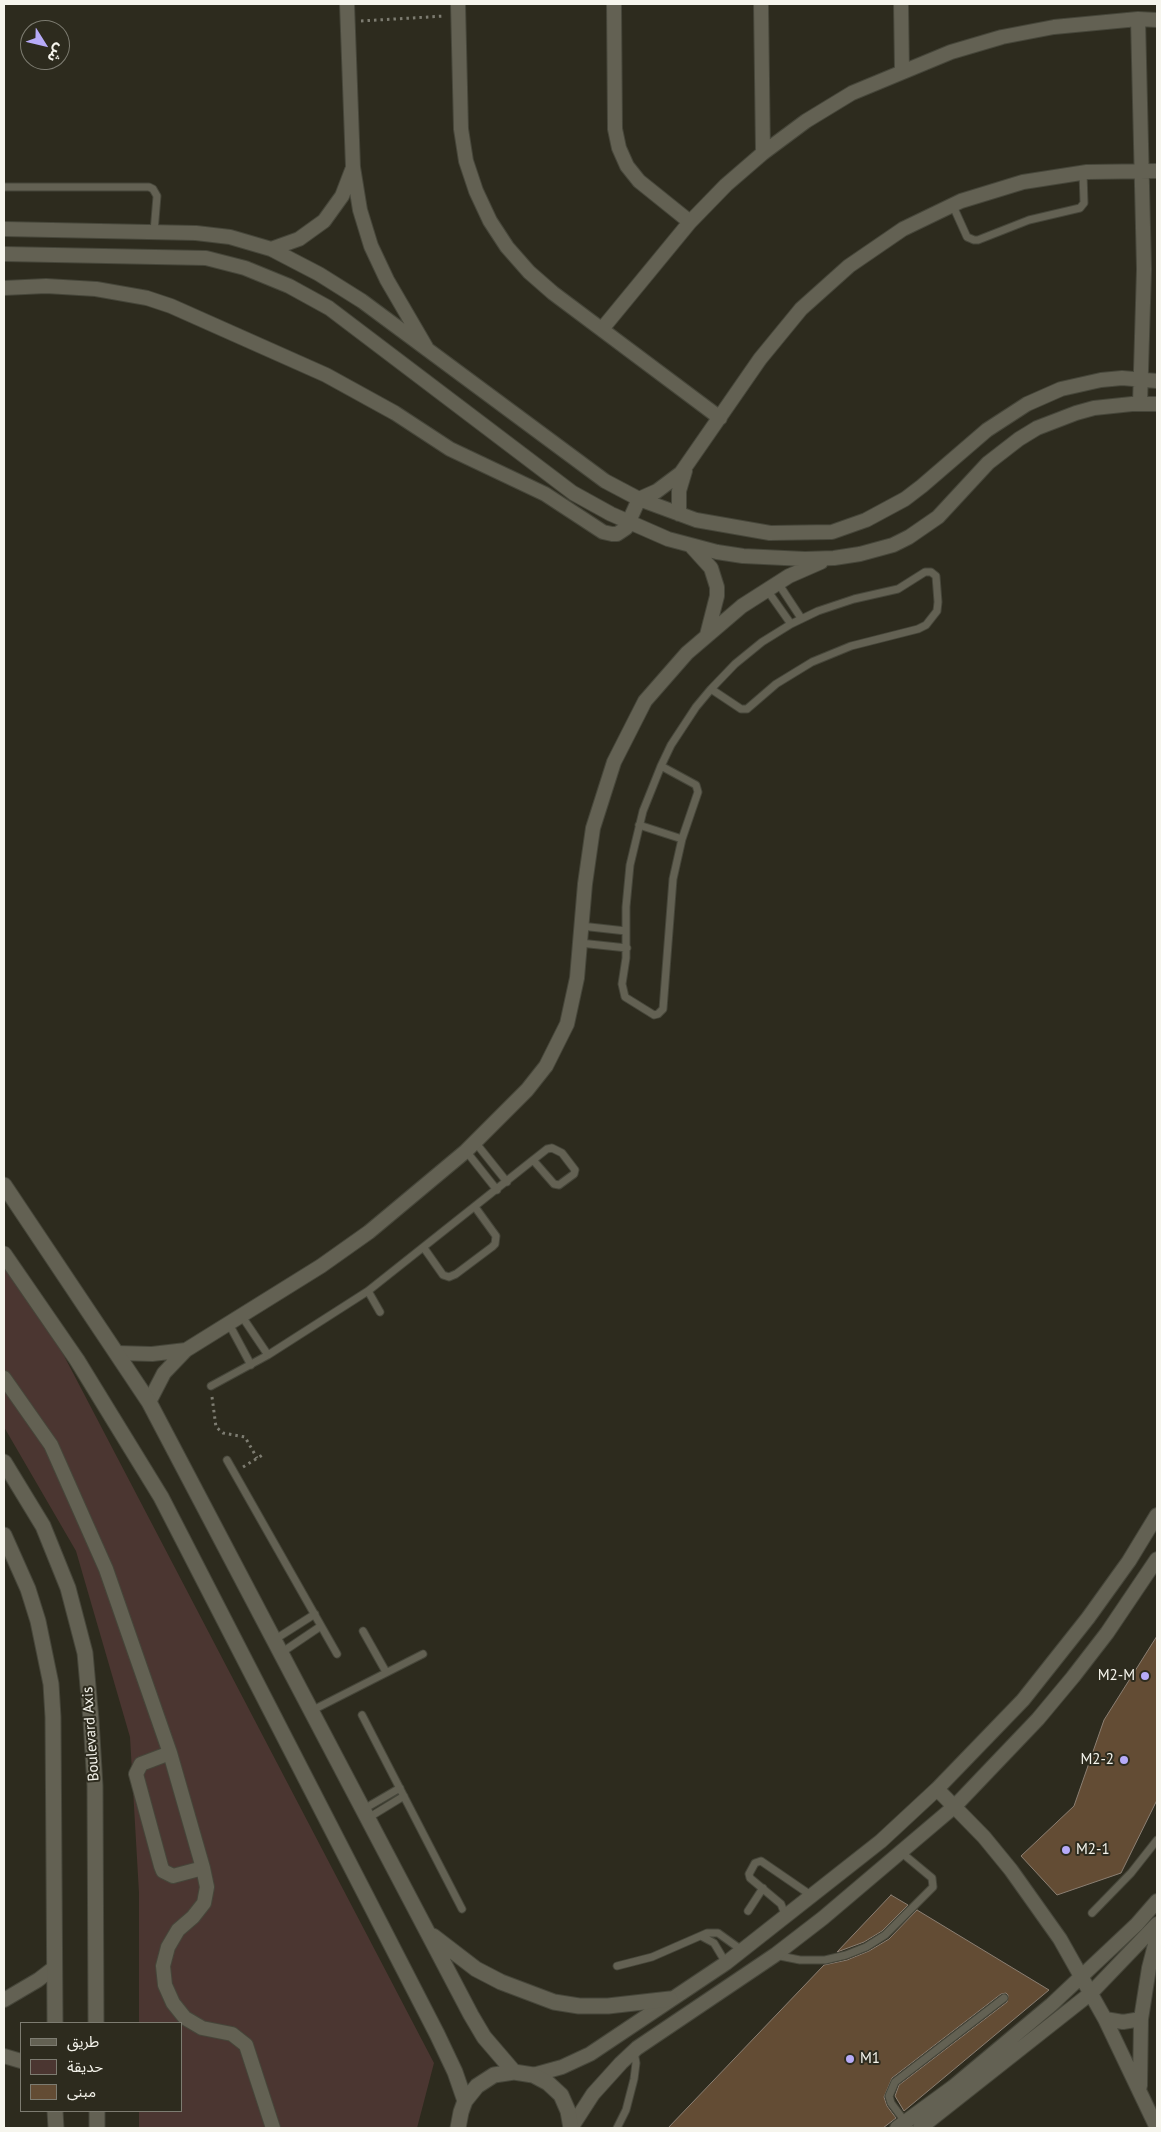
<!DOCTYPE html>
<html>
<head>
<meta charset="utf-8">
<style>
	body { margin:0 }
	#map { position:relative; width:1161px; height:2132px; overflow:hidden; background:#2d2b1e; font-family:"PT Sans","Noto Sans Arabic",sans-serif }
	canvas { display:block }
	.frame { position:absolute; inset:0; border:5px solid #f6f5ed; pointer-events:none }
	.legend { position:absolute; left:20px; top:2022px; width:162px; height:90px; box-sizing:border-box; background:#2d2b1e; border:1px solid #7d7c71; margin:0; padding:6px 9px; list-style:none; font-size:15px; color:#f6f5ed }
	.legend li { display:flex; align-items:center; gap:10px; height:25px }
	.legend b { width:25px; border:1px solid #7d7c71 }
	.north { position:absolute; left:20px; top:20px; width:50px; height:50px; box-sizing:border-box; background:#2d2b1e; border:1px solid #7d7c71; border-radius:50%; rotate:126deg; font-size:14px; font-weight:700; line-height:20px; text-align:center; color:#f6f5ed }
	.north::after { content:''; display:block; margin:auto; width:18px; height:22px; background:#b7abf8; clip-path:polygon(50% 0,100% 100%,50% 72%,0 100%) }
</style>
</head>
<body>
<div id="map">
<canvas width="1161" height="2132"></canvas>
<div class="frame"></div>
<ul class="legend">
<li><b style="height:6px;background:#636153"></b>طريق</li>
<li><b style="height:14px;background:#4b3631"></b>حديقة</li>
<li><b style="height:14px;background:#634c34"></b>مبنى</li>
</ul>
<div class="north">ش</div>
</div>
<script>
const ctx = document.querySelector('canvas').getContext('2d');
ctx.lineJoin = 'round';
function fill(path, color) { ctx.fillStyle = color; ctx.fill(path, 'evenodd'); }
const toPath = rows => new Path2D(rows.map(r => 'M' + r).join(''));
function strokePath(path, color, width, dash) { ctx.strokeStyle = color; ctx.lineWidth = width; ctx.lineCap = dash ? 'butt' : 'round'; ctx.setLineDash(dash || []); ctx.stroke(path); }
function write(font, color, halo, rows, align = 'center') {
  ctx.font = font + ' "PT Sans",sans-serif'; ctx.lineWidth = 4; ctx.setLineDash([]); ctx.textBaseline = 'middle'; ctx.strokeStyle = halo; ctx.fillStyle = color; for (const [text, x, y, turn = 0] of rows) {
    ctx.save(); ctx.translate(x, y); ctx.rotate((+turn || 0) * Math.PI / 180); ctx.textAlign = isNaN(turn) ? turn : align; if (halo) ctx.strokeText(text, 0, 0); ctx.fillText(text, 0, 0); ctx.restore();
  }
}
const green = toPath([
	[4,1264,50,1329,434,2063,417,2128,139,2128,139,2111,181,2111,181,2023,139,2023,139,1893,130,1737,76,1551,4,1427]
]);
const building = toPath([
	[1157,1636,1157,1800,1121,1873,1057,1895,1021,1856,1074,1806,1104,1720,1157,1636],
	[891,1895,908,1905,882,1931,864,1942,837,1952,891,1895],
	[917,1910,1049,1990,904,2111,895,2096,899,2085,1007,2002,1008,1995,1006,1993,1001,1994,892,2078,884,2097,887,2106,896,2118,883,2128,668,2128,824,1965,847,1960,869,1951,889,1939,917,1910]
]);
const path = toPath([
	[361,21,445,16],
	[212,1397,216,1427,223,1433,245,1437,257,1458],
	[243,1467,264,1454]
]);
const lane = toPath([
	[4,187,149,187,153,189,157,196,154,232],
	[953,206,967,237,974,240,978,240,1029,220,1080,208,1084,203,1083,173],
	[778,583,801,618],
	[767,590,791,624],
	[661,766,671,745,696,707,711,689,735,664,762,642,791,624,818,611,854,599,898,589,925,572,931,572,936,576,938,602,937,611,926,625,918,629,851,646,812,662,776,684,747,709,741,709,711,689],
	[661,766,696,785,698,792,682,839,673,879,663,1009,658,1014,654,1015,625,997,622,984,626,958,626,907,630,865,643,811,661,766],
	[639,825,682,839],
	[581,926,626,931],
	[580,943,627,948],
	[475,1142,507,1182],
	[552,1148,562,1153,575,1170,574,1174,559,1185,554,1184,533,1160,547,1149,552,1148],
	[466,1151,497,1190],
	[424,1248,443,1275,449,1277,456,1274,492,1247,495,1244,496,1236,475,1207],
	[368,1291,380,1312],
	[241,1315,268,1355],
	[229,1324,251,1365],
	[211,1386,268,1355,368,1291,533,1160],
	[227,1460,337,1654],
	[363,1631,386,1672],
	[274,1640,315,1614],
	[281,1653,321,1626],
	[311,1711,423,1654],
	[362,1715,462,1909],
	[364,1809,400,1788],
	[368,1818,404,1796],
	[748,1911,763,1888],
	[1092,1913,1131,1873,1157,1840],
	[786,1917,781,1904,750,1878,749,1874,755,1863,761,1861,812,1896],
	[701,1936,714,1943,726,1963],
	[775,1955,800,1960,825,1960,846,1955,866,1947,885,1935,933,1887,932,1878,902,1853],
	[617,1966,652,1957,707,1933,718,1933,743,1951],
	[617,2128,626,2110,634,2079,636,2063,634,2052],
	[910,2128,891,2103,889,2096,895,2082,1004,1998]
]);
const street = toPath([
	[347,4,353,167,360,210,371,246,387,280,426,347],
	[458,4,461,129,466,161,476,191,490,221,507,247,529,272,553,293,720,418],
	[614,4,615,129,619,148,627,166,639,181,690,222],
	[761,4,763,153],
	[901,4,902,71],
	[1138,19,1144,269,1140,404],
	[4,229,196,233,230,237,271,249,319,274,362,301,605,481,639,499,696,520,770,533,832,532,866,520,905,499,922,486,987,430,1027,404,1061,389,1101,380,1122,378,1157,381],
	[271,249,299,239,324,221,342,196,352,170],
	[4,254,206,258,245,268,289,286,329,308,573,493,611,514,668,539,717,552,743,556,805,559,834,558,860,554,893,545,909,537,938,517,988,463,1019,439,1037,428,1076,413,1094,408,1132,404,1157,404],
	[4,288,46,286,96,289,147,298,171,306,326,375,395,413,450,449,545,494,603,532,612,534,617,534,626,528,639,499,657,491,681,473,760,359,801,309,849,266,903,229,961,201,1023,182,1087,172,1157,171],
	[602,329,690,222,726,185,763,153,806,121,852,93,951,52,1002,37,1054,27,1138,19,1157,20],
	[679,514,679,491,685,471],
	[692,547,711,568,717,587,717,596,707,635],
	[117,1353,152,1354,186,1350],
	[4,1378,51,1445,106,1569,170,1753,203,1868,207,1887,204,1903,193,1917,178,1930,168,1947,163,1966,165,1985,173,2003,185,2018,202,2028,232,2034,246,2045,273,2128],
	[149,1402,164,1373,186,1350,321,1266,369,1232,466,1151,527,1090,546,1066,567,1024,577,978,585,884,593,828,614,762,645,701,687,653,742,606,789,576,821,562],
	[170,1753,141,1764,136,1774,161,1866,163,1871,173,1876,203,1868],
	[937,1789,984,1837,1011,1870,1060,1939,1105,2019,1157,2128],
	[4,2000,38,1980,55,1967],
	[1105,2019,1123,2022,1141,2019],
	[4,2056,21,2061],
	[533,2075,562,2067,590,2054,726,1963,881,1841,937,1789,1023,1700,1088,1618,1129,1561,1157,1515],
	[1140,2086,1141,2019,1149,1968,1157,1937],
	[571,2128,593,2094,621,2063,637,2048,775,1955,823,1918,955,1806,1038,1719,1073,1677,1107,1633,1157,1559],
	[897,2128,953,2087,1051,2005,1137,1924,1157,1901],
	[920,2128,1091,1993,1157,1924]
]);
const secondary = toPath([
	[4,1185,149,1402,471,2015,484,2037,514,2072],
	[4,1254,77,1360,161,1497,437,2034,455,2072,465,2101],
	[4,1462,43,1526,68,1588,85,1653,91,1720,95,1786,96,2023],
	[4,1535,28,1589,38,1621,51,1684,53,1717,55,2023],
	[433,1936,476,1969,501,1982,554,2002,579,2006,608,2006,670,1999],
	[55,2111,56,2128],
	[97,2111,97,2128],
	[458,2128,461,2112,465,2101,477,2086,494,2075,514,2072,533,2075,548,2083,561,2095,568,2111,571,2128]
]);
const markers = [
	[1145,1676,5,"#b7abf8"],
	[1124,1760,5,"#b7abf8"],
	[1066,1850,5,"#b7abf8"],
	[850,2059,5,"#b7abf8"]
];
const poiNames = [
	["M2-M",1135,1676],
	["M2-2",1114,1760],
	["M2-1",1076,1850,"left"],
	["M1",860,2059,"left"]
];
const streetNames = [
	["Boulevard Axis",91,1734,-94]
];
fill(green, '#4b3631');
fill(building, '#634c34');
strokePath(building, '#8b7f73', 1);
strokePath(lane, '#46463a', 9);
strokePath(street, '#46463a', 16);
strokePath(secondary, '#46463a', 17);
strokePath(path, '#7d7c71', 3, [2.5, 4]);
strokePath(lane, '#636153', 7);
strokePath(street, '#636153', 14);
strokePath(secondary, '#636153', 15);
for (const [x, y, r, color] of markers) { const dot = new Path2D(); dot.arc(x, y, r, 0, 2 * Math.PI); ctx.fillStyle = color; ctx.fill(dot); strokePath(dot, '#2d2b1e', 2); }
write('15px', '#f6f5ed', '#2d2b1e', poiNames, 'right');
write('15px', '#f6f5ed', '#2d2b1e', streetNames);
</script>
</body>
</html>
